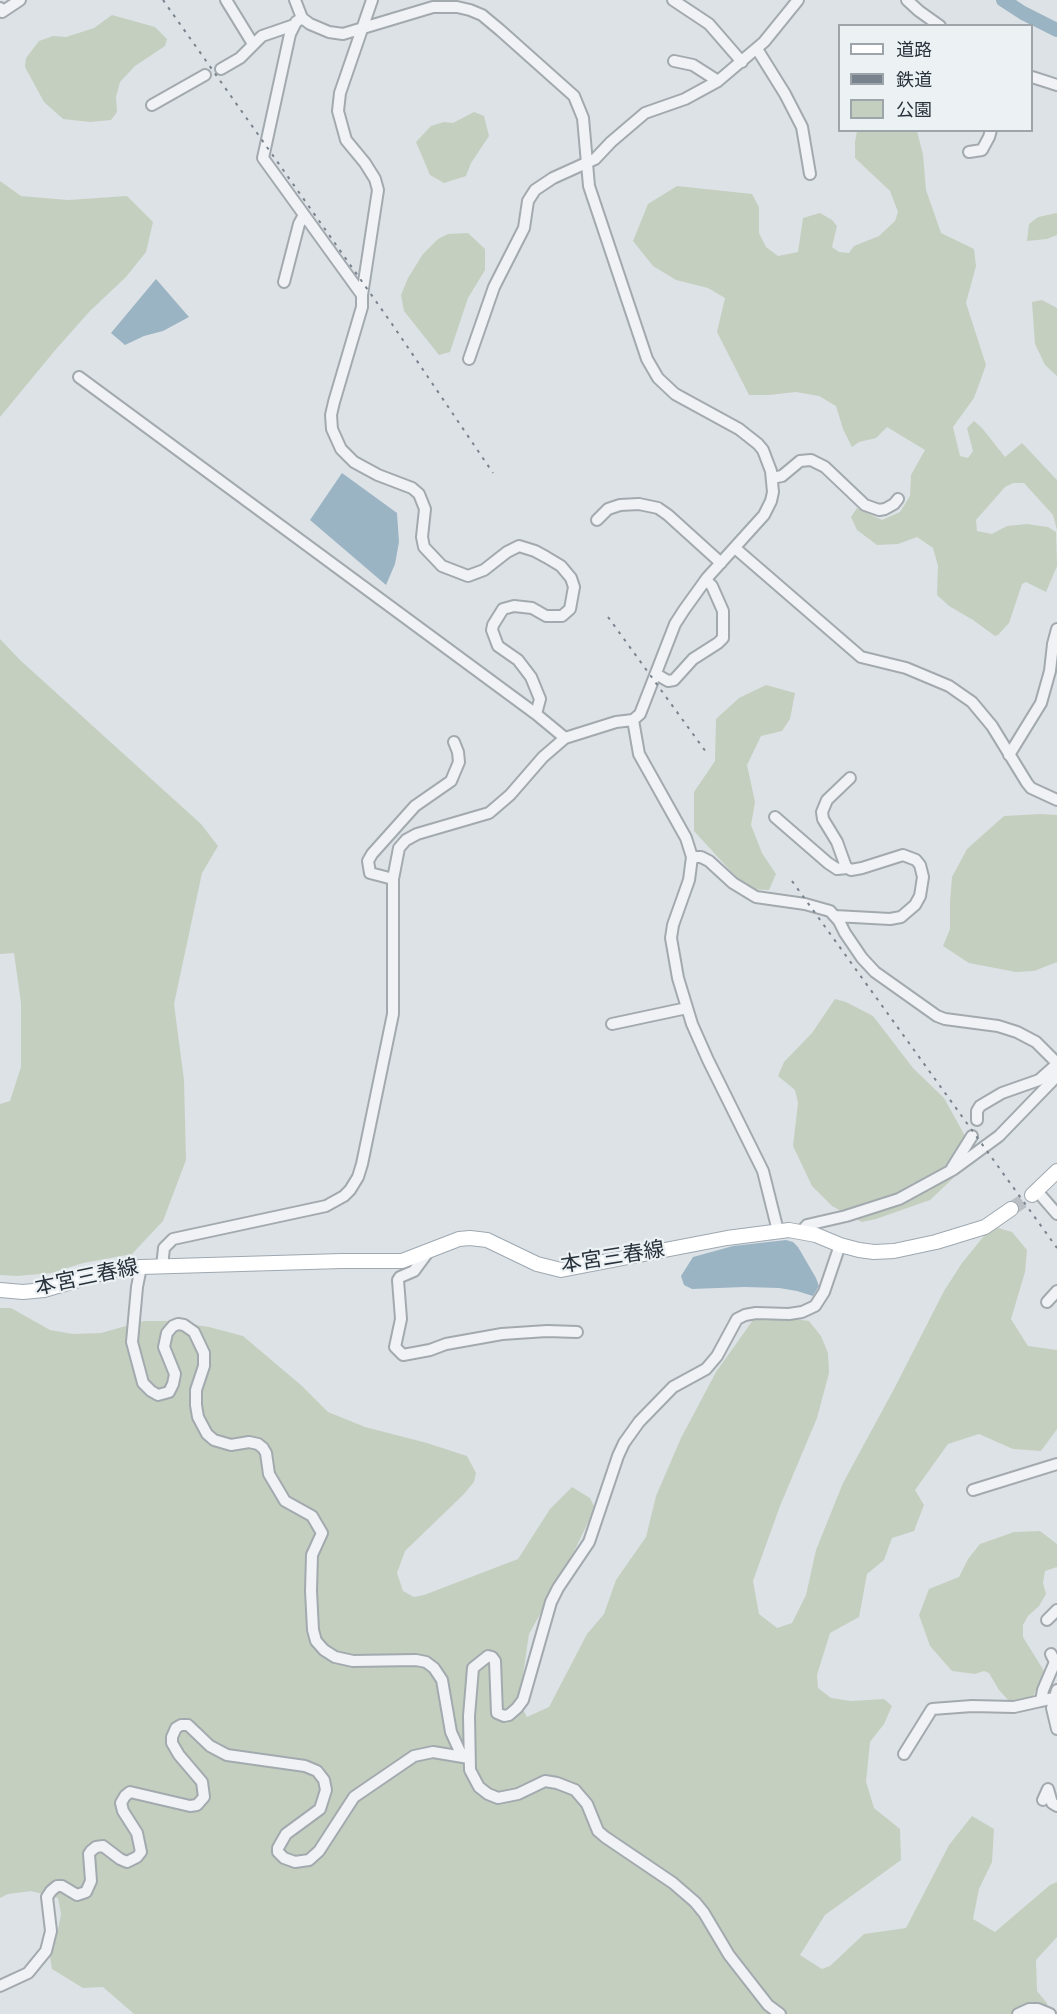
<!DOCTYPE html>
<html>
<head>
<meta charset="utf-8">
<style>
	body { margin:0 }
	#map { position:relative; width:1057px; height:2014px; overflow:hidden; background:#dde2e6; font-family:"Source Sans 3","Noto Sans JP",sans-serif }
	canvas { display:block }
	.legend { position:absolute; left:838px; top:24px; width:195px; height:108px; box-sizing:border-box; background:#ecf1f4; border:2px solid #9ea5aa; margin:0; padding:8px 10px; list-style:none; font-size:18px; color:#28323b }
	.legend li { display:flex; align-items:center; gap:12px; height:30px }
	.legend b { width:30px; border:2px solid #9ea5aa }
</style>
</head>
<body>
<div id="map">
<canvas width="1057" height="2014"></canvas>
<ul class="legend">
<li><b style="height:8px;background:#fff"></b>道路</li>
<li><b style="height:8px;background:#78838e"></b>鉄道</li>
<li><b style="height:16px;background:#c5cfbf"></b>公園</li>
</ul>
</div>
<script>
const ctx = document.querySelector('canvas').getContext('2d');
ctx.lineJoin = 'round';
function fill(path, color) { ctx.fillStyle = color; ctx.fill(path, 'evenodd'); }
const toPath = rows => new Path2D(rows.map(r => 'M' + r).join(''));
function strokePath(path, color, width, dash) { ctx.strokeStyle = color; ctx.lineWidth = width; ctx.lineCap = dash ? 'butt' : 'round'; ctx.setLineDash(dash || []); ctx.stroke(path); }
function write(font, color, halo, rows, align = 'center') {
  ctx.font = font + ' "Source Sans 3","Noto Sans JP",sans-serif'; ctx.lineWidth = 4.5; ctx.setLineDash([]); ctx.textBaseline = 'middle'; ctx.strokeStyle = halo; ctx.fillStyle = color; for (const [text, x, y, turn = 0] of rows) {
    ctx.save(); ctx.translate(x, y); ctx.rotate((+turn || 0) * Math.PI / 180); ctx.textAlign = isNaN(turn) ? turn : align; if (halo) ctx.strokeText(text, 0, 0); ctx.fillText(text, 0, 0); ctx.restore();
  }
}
const green = toPath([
	[112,15,155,27,167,39,165,46,135,66,120,82,116,97,117,112,111,120,90,122,63,119,44,102,25,67,26,58,39,41,53,36,66,37,94,28],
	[474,112,484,116,489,136,471,163,466,176,444,183,430,175,416,142,431,126,444,122,453,123],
	[857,131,917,131,923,155,926,190,941,233,974,249,976,266,966,303,986,365,974,398,953,427,960,456,968,458,973,451,967,428,974,421,982,428,1005,457,1022,443,1057,480,1057,530,1053,515,1024,483,1013,483,1005,487,976,520,977,531,992,534,1007,526,1027,524,1048,527,1056,532,1057,566,1046,592,1026,582,1022,584,1009,623,998,635,995,636,973,620,949,606,937,595,938,566,933,548,917,537,898,544,877,545,857,530,851,517,857,508,882,520,900,512,910,496,911,475,925,450,887,427,876,438,859,442,852,447,843,429,836,406,819,396,796,392,769,395,749,395,717,332,725,298,708,288,676,280,653,266,633,241,648,204,677,186,752,194,759,207,759,233,766,247,778,256,798,252,803,218,820,213,832,220,837,226,832,247,839,252,849,253,854,246,879,236,895,221,898,212,890,191,855,158,855,142],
	[0,181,21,196,68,200,127,196,153,222,146,252,126,277,90,311,57,348,0,417],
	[1057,213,1057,235,1047,239,1027,241,1029,224,1038,217],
	[468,233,485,249,485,270,468,298,450,352,439,355,404,311,401,295,408,278,423,254,438,239,448,234],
	[1042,300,1057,308,1057,376,1045,365,1035,344,1032,302],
	[0,639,20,660,201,824,218,846,202,873,174,1004,184,1080,186,1160,163,1221,132,1254,83,1263,51,1273,17,1276,0,1275,0,1104,10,1101,21,1067,21,1003,14,953,0,954],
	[766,685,795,693,790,719,782,731,761,736,747,765,755,802,751,825,762,853,776,874,769,890,747,889,694,831,694,792,715,761,716,719,739,698],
	[1041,814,1057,815,1057,962,1034,971,1016,972,969,963,943,946,950,929,950,902,952,877,967,849,1004,816],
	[835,999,846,1002,873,1016,913,1068,944,1098,964,1134,965,1167,930,1200,876,1219,862,1222,832,1206,812,1186,793,1146,798,1103,795,1090,778,1076,784,1062,812,1033],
	[992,1226,1012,1232,1027,1250,1025,1272,1011,1319,1028,1346,1057,1350,1057,1429,1041,1451,1013,1449,979,1434,948,1444,915,1490,924,1505,914,1531,892,1538,884,1560,867,1574,859,1617,830,1633,817,1675,818,1688,831,1698,851,1701,884,1699,892,1706,884,1724,870,1742,866,1782,874,1808,900,1829,901,1860,825,1915,800,1955,822,1969,830,1966,864,1934,906,1928,949,1845,972,1816,994,1829,992,1862,979,1889,973,1919,995,1932,1050,1885,1057,1882,1057,1937,1036,1960,1037,1991,1047,2003,1049,2014,134,2014,103,1987,83,1988,52,1969,49,1951,58,1930,61,1914,58,1898,31,1891,8,1894,0,1898,0,1308,11,1308,50,1330,73,1334,101,1333,144,1321,169,1321,209,1327,243,1336,302,1386,328,1412,365,1427,427,1443,467,1456,476,1473,474,1482,463,1495,405,1551,397,1573,403,1591,414,1597,424,1595,518,1559,550,1509,572,1487,590,1498,595,1508,567,1566,529,1634,519,1702,527,1717,549,1707,587,1634,604,1614,616,1580,646,1537,656,1496,681,1438,716,1372,753,1320,782,1317,809,1321,821,1336,828,1353,829,1373,817,1418,780,1506,753,1581,759,1614,777,1628,792,1623,806,1595,816,1550,843,1483,894,1389,944,1291,962,1263],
	[1040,1531,1057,1544,1057,1567,1045,1571,1043,1583,1046,1594,1039,1606,1028,1616,1023,1625,1023,1637,1044,1671,1033,1697,1022,1701,1009,1701,999,1690,989,1673,984,1671,975,1674,952,1671,930,1646,919,1615,929,1589,959,1577,968,1559,980,1544,1014,1532]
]);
const water = toPath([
	[156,279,189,317,163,331,144,336,125,345,111,333],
	[342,473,397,513,399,542,395,564,386,585,310,520],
	[786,1240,793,1242,798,1247,816,1278,819,1286,813,1296,797,1291,779,1288,744,1287,692,1289,684,1285,681,1276,693,1257,733,1246]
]);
const river = toPath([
	[1003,0,1023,13,1057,30]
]);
const majorTunnel = toPath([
	[1011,1209,1032,1195]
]);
const minor = toPath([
	[226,0,253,44],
	[372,0,340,93,338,111,346,140,365,163,375,179,378,190,362,295,362,307,334,402,331,415,332,429,341,449,354,462,378,475,412,488,419,494,425,509,422,537,424,547,442,566,468,576,484,570,507,552,519,546,535,551,546,557,561,566,571,578,574,587,570,609,562,616,546,616,532,608,514,606,503,609,493,625,492,630,498,646,518,660,531,677,540,699,536,714],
	[673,0,709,24,742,62],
	[907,0,919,11,940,26],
	[0,8,2,12,20,0],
	[302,18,296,22,290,34,263,158,362,295],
	[757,49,785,94,802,127,810,174],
	[674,61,693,65,718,81],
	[221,69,240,58,262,36,294,25],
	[1032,77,1057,85],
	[152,105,205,75],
	[969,152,982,150,989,137,991,130],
	[284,282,299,224,304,215],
	[469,359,494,287,524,228,528,201,535,190,553,178,595,159,611,142,645,113,685,99,718,81,764,42,798,0],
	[79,377,536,714,565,738],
	[772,478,782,476,800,461,811,460,825,467,865,505,879,510,885,509,894,504,898,499],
	[597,520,608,509,620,505,639,504,658,508,668,515,721,563],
	[735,548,861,657,906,668,949,686,972,702,992,726,1027,783,1031,788,1057,800],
	[656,674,668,681,674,680,693,659,718,643,723,638,723,611,712,586,706,580],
	[633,720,639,754,686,838,692,857,689,880,673,925,671,938,678,978,692,1024,708,1060,763,1171,778,1231],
	[1009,755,1041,703,1050,671,1053,644,1057,629],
	[775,817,828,863,837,869,848,868],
	[692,857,701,857,709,861,733,883,756,897,805,904,830,911,839,921,845,933,862,958,875,972,937,1016,945,1019,998,1026,1017,1032,1036,1042,1057,1063],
	[393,879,370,873,368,861,372,854,415,806,451,781,459,762,458,752,454,742],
	[835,916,890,919,901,917,915,905,920,896,923,877,920,865,916,860,903,855,862,868,851,870,846,867,837,842,823,819,822,812,827,800,850,778],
	[612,1024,687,1008],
	[977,1120,977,1111,980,1106,1002,1093,1039,1080,1057,1064],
	[952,1168,972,1136],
	[1037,1191,1057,1214],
	[801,1232,807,1225,846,1216,899,1199,954,1169,999,1136,1057,1076],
	[428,1252,414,1271,400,1277,398,1280,401,1319,395,1347,403,1355,430,1350,446,1344,502,1334,547,1331,577,1332],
	[162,1266,164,1248,173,1239,326,1206,344,1196,350,1190,358,1177,362,1164,393,1014,393,879,399,848,406,840,417,834,489,813,510,795,543,757,565,738,616,722,633,720,640,714,675,624,684,610,707,578,764,515,771,501,773,492,771,471,763,450,758,444,739,429,675,394,658,378,647,359,589,186,583,118,574,96,500,30,482,15,470,10,457,7,433,7,343,34,329,32,310,24,302,18,295,0],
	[141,1267,137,1287,132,1342,143,1383,151,1391,158,1395,169,1392,173,1384,175,1374,164,1347,167,1333,173,1326,178,1324,184,1325,194,1332,204,1353,204,1366,196,1390,196,1405,198,1417,207,1434,214,1440,231,1445,249,1442,258,1444,263,1448,266,1453,269,1474,285,1501,312,1516,322,1533,312,1555,311,1591,313,1630,316,1641,324,1650,335,1657,353,1661,416,1660,426,1662,434,1668,442,1680,451,1732,462,1756],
	[1047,1302,1057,1291],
	[973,1490,1057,1464],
	[1047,1620,1057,1610],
	[1057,1690,1052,1708,1057,1729],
	[1041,1701,1043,1690,1055,1662,1051,1654],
	[904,1754,932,1709,972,1706,1014,1707,1054,1698],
	[1043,1800,1048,1789,1052,1803,1057,1806],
	[0,1986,28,1973,46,1951,51,1931,47,1897,51,1891,57,1886,62,1886,77,1895,86,1892,91,1881,89,1854,91,1851,96,1847,103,1846,120,1859,127,1862,137,1857,141,1852,137,1833,123,1811,121,1803,125,1796,130,1792,190,1806,197,1805,204,1797,202,1782,179,1755,172,1743,172,1737,176,1728,181,1725,188,1725,210,1746,227,1755,305,1766,317,1771,324,1780,326,1790,320,1809,286,1834,278,1848,278,1852,284,1858,295,1862,309,1860,319,1851,354,1797,414,1756,433,1752,469,1758],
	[780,2014,768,2005,729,1955,704,1913,695,1902,673,1883,605,1837,598,1831,587,1804,575,1790,557,1783,545,1781,518,1794,498,1798,488,1794,479,1787,470,1770,469,1716,473,1668,488,1656,492,1657,495,1661,497,1713,504,1716,509,1715,517,1708,523,1700,551,1602,558,1588,589,1542,618,1456,624,1443,639,1422,673,1387,706,1369,717,1356,737,1319,745,1315,756,1313,789,1314,802,1312,815,1306,824,1292,840,1245],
	[1018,2014,1029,2009,1038,2009,1050,2014]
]);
const major = toPath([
	[1032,1195,1057,1171],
	[0,1290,23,1292,44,1290,112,1270,141,1267,342,1261,402,1261,459,1239,470,1238,487,1240,537,1264,561,1270,727,1238,789,1230,816,1235,840,1245,859,1250,874,1252,894,1251,936,1242,985,1227,1011,1209]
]);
const rail = toPath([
	[163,0,392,324,493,473],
	[608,617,706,752],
	[792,881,1057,1248]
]);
const streetNames = [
	["本宮三春線",613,1259,-9],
	["本宮三春線",87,1279,-12]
];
fill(green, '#c5cfbf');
fill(water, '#9ab4c4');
strokePath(river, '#9ab4c4', 14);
strokePath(majorTunnel, '#b9bfc4', 14, [14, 7]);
strokePath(minor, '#a3aaaf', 14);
strokePath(major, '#9ea8b1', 16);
strokePath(minor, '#f0f2f5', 10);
strokePath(major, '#fff', 14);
strokePath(rail, '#78838e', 2, [3, 6]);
write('21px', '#28323b', '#ecf1f4', streetNames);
</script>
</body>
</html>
